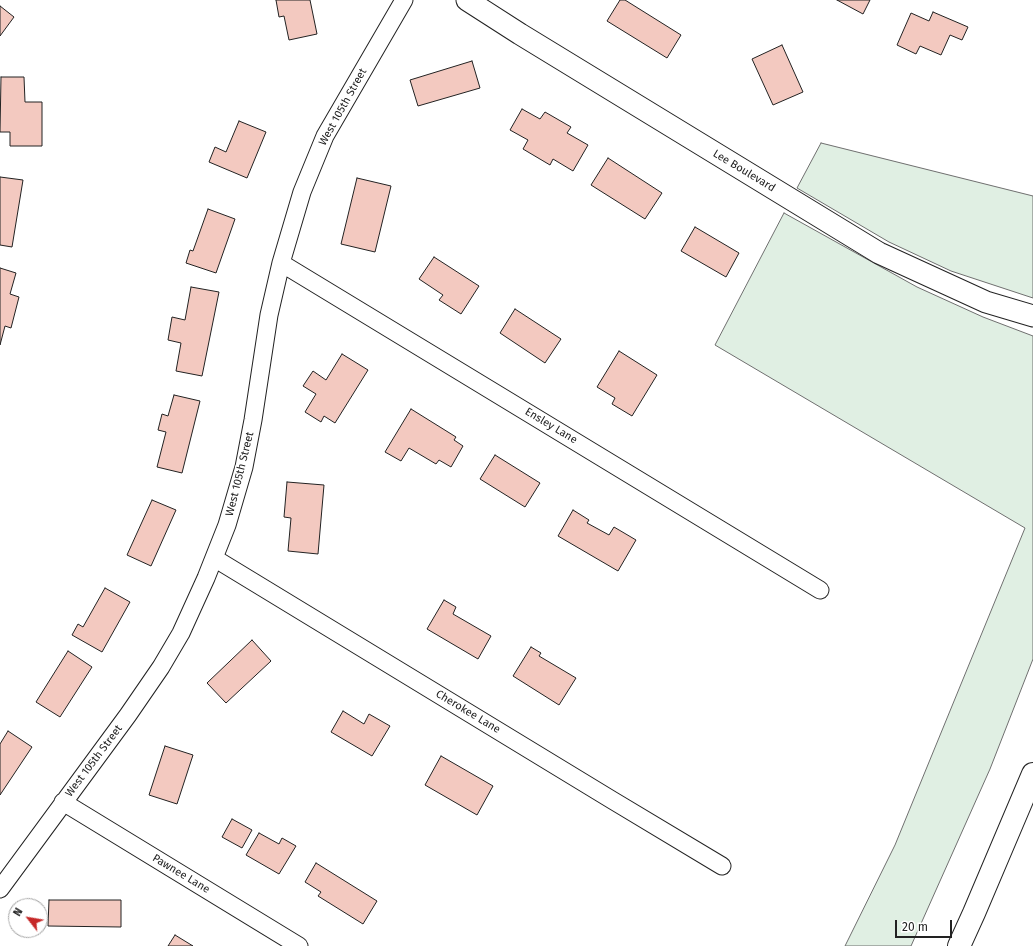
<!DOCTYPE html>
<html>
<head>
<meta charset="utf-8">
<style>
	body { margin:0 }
	#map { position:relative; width:1033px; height:946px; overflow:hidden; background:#fff; font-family:"Fira Sans",sans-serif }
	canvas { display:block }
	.north { position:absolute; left:8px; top:898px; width:40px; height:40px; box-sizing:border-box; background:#fff; border:1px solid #a7a7a7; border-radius:50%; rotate:301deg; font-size:11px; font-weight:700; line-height:16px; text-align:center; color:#222 }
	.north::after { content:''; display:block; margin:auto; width:14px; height:18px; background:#c62828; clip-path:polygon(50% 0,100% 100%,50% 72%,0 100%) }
	.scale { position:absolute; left:895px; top:920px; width:57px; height:18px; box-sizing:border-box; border:2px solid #222; border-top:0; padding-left:5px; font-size:12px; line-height:14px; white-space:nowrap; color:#222; -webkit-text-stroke:3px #fff; paint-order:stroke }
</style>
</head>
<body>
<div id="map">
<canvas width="1033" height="946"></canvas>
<div class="north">N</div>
<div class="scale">20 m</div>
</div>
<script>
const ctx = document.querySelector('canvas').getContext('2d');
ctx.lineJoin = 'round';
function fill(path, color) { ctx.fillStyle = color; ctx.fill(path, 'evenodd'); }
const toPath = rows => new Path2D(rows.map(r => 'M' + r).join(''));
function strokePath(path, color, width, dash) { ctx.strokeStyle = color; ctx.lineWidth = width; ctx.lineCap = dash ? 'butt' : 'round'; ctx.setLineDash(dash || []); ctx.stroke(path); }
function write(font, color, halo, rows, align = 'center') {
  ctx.font = font + ' "Fira Sans",sans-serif'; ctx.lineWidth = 3; ctx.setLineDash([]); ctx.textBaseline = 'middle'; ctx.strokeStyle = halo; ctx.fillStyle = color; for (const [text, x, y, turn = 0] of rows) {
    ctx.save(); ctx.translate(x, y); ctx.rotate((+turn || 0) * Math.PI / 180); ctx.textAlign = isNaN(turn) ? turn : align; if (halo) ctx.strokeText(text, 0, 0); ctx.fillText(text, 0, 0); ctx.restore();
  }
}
const green = toPath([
	[821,143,1033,196,1033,298,951,271,889,242,797,188,821,143],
	[784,213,917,287,983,317,1033,336,1033,659,990,769,911,946,845,946,895,845,1025,528,715,345,784,213]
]);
const building = toPath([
	[276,0,310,0,317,34,289,40,284,16,279,17,276,0],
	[620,0,625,0,681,35,667,58,607,21,620,0],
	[837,0,870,0,863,14,837,0],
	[0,6,14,17,0,36,0,6],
	[933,12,968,27,962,40,950,35,941,55,920,46,916,54,897,45,911,13,929,21,933,12],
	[782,45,803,92,773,105,752,59,782,45],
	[472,61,480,88,418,106,410,80,472,61],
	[1,77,24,77,25,102,42,102,42,146,10,146,10,132,0,132,1,77],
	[522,109,540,119,545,112,571,127,567,133,588,145,573,171,553,159,550,165,523,149,528,140,510,130,522,109],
	[239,121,266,132,247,178,209,162,215,147,226,152,239,121],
	[608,158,662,193,645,219,591,185,608,158],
	[0,177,23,180,12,247,0,245,0,177],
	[357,178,391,186,375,252,341,244,357,178],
	[208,209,235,219,216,273,186,263,190,250,193,251,208,209],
	[695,227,739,253,726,277,681,251,695,227],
	[434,257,479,286,461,314,439,300,443,295,419,279,434,257],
	[0,268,16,273,10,294,19,297,11,328,5,326,0,345,0,268],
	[191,287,219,292,202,376,176,371,181,343,168,340,172,317,185,320,191,287],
	[515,309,561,339,545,363,500,333,515,309],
	[619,351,657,375,632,416,612,404,615,398,597,387,619,351],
	[342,354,368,370,335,423,324,416,321,422,305,412,316,394,303,386,313,371,326,380,342,354],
	[174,395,200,401,182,473,157,467,166,432,158,430,162,414,168,416,174,395],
	[411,409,456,437,454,440,463,446,451,467,439,460,436,464,409,448,401,461,385,452,411,409],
	[495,455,540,483,525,507,480,479,495,455],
	[287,482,324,485,318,554,288,551,291,518,284,517,287,482],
	[152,500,176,510,151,566,127,555,152,500],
	[573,510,589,520,587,523,609,535,614,527,636,540,618,571,558,536,573,510],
	[105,588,130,602,102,652,72,635,78,624,83,627,105,588],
	[444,600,456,607,453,614,491,636,478,659,427,629,444,600],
	[252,640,271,661,226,703,207,683,252,640],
	[531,647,541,653,539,656,576,678,559,705,513,676,531,647],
	[68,651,92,667,60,717,36,702,68,651],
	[343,711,364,724,369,714,390,726,372,756,331,732,343,711],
	[8,731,32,747,0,795,0,744,8,731],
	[165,746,193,755,177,804,149,795,165,746],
	[441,756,493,786,477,815,425,785,441,756],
	[232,819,252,830,242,848,222,837,232,819],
	[259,833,279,844,282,838,296,846,279,874,246,855,259,833],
	[316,863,377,901,363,924,318,896,321,892,305,882,316,863],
	[49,900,121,900,121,927,48,926,49,900],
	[175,935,193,946,168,946,175,935]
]);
const minor = toPath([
	[281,263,820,590],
	[214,558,612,800,722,866],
	[63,802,299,946],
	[0,889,128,715,161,667,181,633,206,578,227,525,244,467,253,420,269,315,281,263,302,192,325,136,404,0]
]);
const tertiary = toPath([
	[467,0,520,34,879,253,986,302,1033,316]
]);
const motorway = toPath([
	[959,946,974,913,1033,774]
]);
const streetNames = [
	["West 105th Street",343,107,-61],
	["Lee Boulevard",744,171,31],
	["Ensley Lane",551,426,31],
	["West 105th Street",240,474,-76],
	["Cherokee Lane",468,712,31],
	["West 105th Street",94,761,-53],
	["Pawnee Lane",181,874,31]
];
fill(green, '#e0efe3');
strokePath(green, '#6f6f6f', 1);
fill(building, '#f3c9c0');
strokePath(building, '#222', 1);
strokePath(minor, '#222', 19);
strokePath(tertiary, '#222', 23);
strokePath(motorway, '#222', 24);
strokePath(minor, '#fff', 17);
strokePath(tertiary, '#fff', 21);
strokePath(motorway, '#fff', 22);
write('11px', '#222', '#fff', streetNames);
</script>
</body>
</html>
